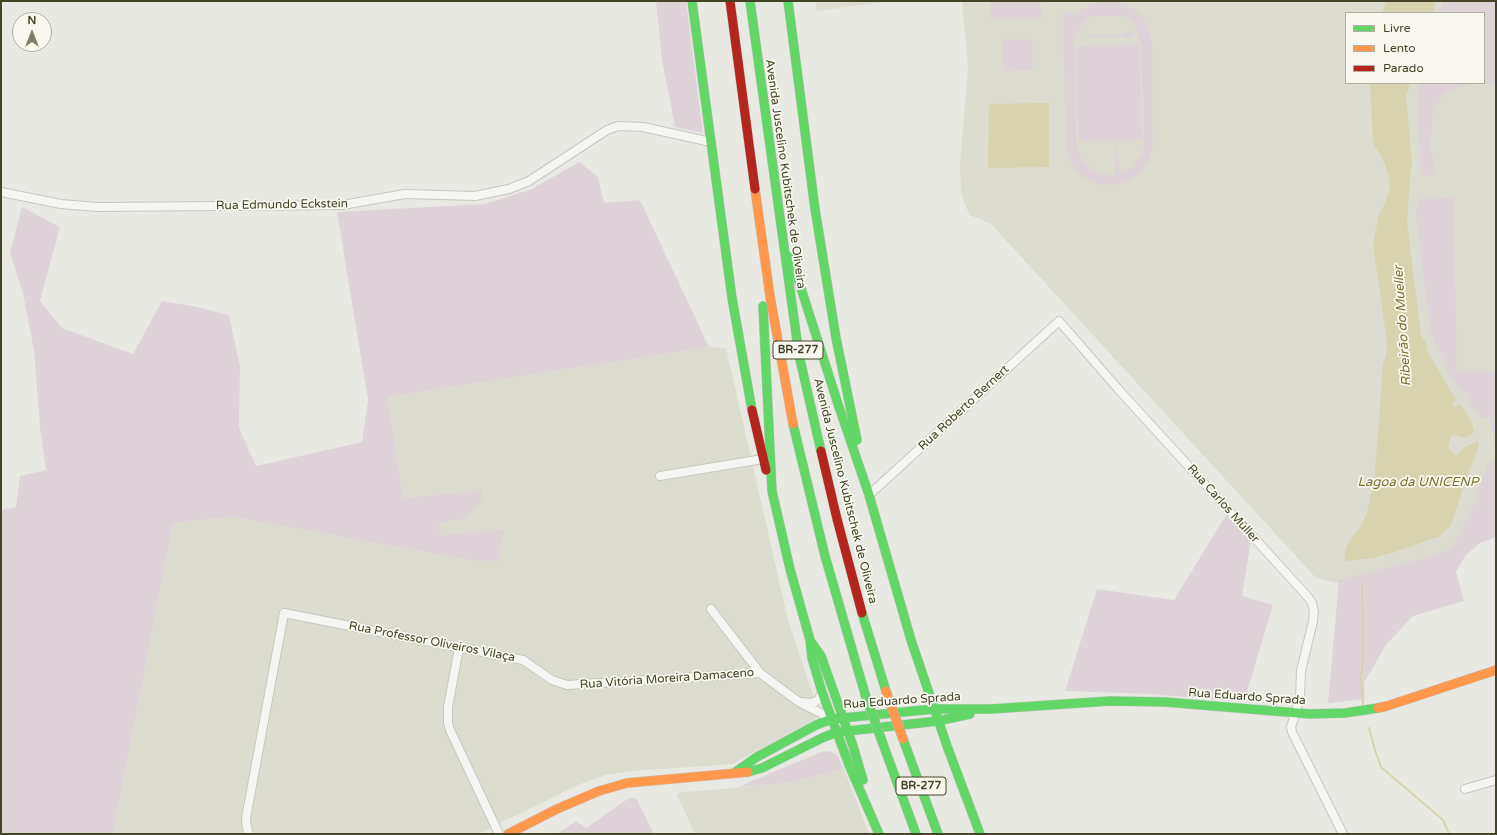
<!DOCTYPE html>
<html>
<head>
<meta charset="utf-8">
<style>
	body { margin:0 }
	#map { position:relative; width:1497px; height:835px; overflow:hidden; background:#e9e9e3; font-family:"Varela Round",sans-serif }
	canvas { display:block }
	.frame { position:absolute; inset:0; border:2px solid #444527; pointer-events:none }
	.legend { position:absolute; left:1345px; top:12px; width:140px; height:72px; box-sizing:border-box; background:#f8f8f1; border:1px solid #b0b0a0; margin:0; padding:5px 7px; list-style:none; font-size:12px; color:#444527 }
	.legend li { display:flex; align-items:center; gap:8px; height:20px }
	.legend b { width:20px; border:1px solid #b0b0a0 }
	.north { position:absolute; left:12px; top:12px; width:40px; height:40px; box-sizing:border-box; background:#f8f8f1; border:1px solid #b0b0a0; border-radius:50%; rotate:0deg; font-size:11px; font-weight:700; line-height:16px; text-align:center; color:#444527 }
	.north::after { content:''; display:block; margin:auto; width:14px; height:18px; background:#7e7e69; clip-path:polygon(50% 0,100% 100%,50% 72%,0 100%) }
</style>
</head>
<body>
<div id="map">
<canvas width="1497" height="835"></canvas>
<div class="frame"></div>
<ul class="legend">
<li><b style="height:5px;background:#63d668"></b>Livre</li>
<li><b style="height:5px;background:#ff974d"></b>Lento</li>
<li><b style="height:5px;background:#b3261e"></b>Parado</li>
</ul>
<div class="north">N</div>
</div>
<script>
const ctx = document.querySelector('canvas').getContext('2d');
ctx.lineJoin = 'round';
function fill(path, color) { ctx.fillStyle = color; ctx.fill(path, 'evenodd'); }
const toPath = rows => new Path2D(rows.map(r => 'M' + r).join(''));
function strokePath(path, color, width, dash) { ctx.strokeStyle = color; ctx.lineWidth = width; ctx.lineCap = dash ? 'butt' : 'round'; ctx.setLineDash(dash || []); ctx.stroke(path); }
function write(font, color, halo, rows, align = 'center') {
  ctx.font = font + ' "Varela Round",sans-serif'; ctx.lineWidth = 3.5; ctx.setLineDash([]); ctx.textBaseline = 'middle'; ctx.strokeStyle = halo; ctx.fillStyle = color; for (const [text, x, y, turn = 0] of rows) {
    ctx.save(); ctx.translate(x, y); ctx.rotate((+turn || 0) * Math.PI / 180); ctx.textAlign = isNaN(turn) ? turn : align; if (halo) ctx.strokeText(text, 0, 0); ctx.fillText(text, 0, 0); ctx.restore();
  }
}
const built = toPath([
	[815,1,891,1,817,11],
	[962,1,1496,1,1496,461,1455,551,1354,584,1337,583,1316,578,991,224,970,215,965,205,961,191,960,164,968,68],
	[1346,13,1484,13,1484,83,1346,83],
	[709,347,726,348,788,620,820,716,733,764,632,771,605,775,580,784,478,834,113,834,173,523,233,517,475,561,499,561,503,529,439,535,439,525,463,519,481,490,403,498,388,397],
	[844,769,869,834,695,834,676,793,788,783]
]);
const green = toPath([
	[656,1,686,1,703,133,675,127,662,60],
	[990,1,1041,1,1041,19,991,19],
	[1114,1,1127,5,1138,13,1143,18,1149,29,1152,43,1153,141,1153,147,1149,160,1141,172,1124,183,1111,185,1097,184,1085,178,1075,169,1071,163,1066,150,1063,13,1073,13,1073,18,1081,10,1093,3,1100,2],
	[1096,16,1124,16,1128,19,1136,27,1141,44,1144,140,1143,152,1133,167,1119,174,1118,145,1115,145,1115,175,1112,175,1100,174,1090,168,1082,159,1076,143,1074,41,1081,25,1090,17],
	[1443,1,1496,1,1496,84,1470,84,1454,89,1443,94,1433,110,1431,136,1430,146,1437,174,1421,176,1417,112,1418,89,1420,83,1484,83,1484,13,1441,13],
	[1133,31,1133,38,1125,38,1125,36,1087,37,1087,35,1125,34,1125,32],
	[1032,39,1033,70,1003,71,1003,40],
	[1139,44,1142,140,1079,141,1076,46],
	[579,162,598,177,604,203,640,200,709,347,388,397,403,498,482,490,482,500,463,519,439,524,439,535,504,529,499,561,475,561,233,517,173,523,113,834,1,834,1,510,16,507,20,476,46,470,40,427,34,350,23,294,10,253,22,207,60,227,40,301,62,328,133,354,162,301,197,307,229,315,240,367,239,428,256,466,362,442,368,400,337,212,485,204,532,189],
	[1453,198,1457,372,1496,372,1496,440,1493,442,1491,419,1481,418,1449,374,1430,330,1416,212,1420,199],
	[1496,458,1496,537,1480,543,1465,556,1456,572,1464,601,1413,616,1386,645,1364,683,1365,699,1328,703,1339,580,1432,556,1452,548,1476,501,1488,463],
	[1226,515,1251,541,1242,596,1273,605,1244,702,1151,694,1065,691,1097,589,1174,600],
	[830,751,837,755,844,769,788,783,738,787,821,752],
	[629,798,636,798,654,834,557,834,576,821,586,828]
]);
const water = toPath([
	[1387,1,1435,1,1434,13,1382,13],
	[1370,83,1410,83,1406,97,1412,164,1410,176,1407,223,1421,335,1426,344,1428,353,1456,400,1452,403,1454,407,1459,404,1463,409,1471,420,1474,432,1466,438,1453,435,1450,439,1448,448,1456,455,1468,445,1479,441,1478,449,1467,476,1451,525,1440,536,1398,551,1373,558,1344,561,1346,548,1350,540,1360,528,1367,513,1372,491,1375,474,1383,364,1387,352,1386,334,1373,244,1379,215,1385,204,1390,187,1388,174,1384,161,1373,143],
	[1049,103,1049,167,988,168,989,104]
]);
const stream = toPath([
	[1362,583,1363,656,1361,679,1363,704],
	[1369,728,1375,750,1381,767,1443,820,1449,834]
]);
const street = toPath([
	[1,192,61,204,97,207,342,205,405,194,475,196,509,189,529,181,607,130,618,126,643,127,711,142],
	[660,476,763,459],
	[869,495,1059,321,1119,390,1308,597,1312,603,1314,612,1313,621,1301,671,1300,698,1291,727,1292,732,1343,834],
	[711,609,760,673,799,702,832,719],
	[459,648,448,707,448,723,450,730,499,834],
	[802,702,810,703,815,702,819,699,822,692],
	[1465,789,1496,780],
	[249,834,247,828,246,818,284,613,523,660,552,680,567,685,760,673]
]);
const fast = toPath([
	[692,1,732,298,752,410],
	[750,1,799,355,821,451],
	[788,1,815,209,836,338,857,440],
	[791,257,838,404,869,495],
	[763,306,772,491],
	[793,424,825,556,865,694],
	[772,491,790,569,810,640,812,658,822,692,849,765,879,834],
	[869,495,911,640,947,746,980,834],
	[862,613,886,691],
	[812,643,821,656,853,746,863,780],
	[832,719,934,709,991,709,1110,701,1165,702,1310,714,1345,713,1378,708],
	[839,732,938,721,970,714],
	[903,739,938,834],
	[883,744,916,834],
	[748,772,762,768,822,738,837,732],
	[734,773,757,757,816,725,832,719]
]);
const slow = toPath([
	[755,189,770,296,793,424],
	[1378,708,1387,706,1496,670],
	[508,834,557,809,599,791,627,783,748,772]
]);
const jam = toPath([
	[730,1,755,189],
	[752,410,766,470],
	[821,451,837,519,862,613]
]);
const fastBridge = toPath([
	[865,694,883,744]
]);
const slowBridge = toPath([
	[886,691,903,739]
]);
const shields = [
	[798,350,50],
	[921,786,50]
];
const shieldNames = [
	["BR-277",798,350],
	["BR-277",921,786]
];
const streetNames = [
	["Avenida Juscelino Kubitschek de Oliveira",785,174,82],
	["Rua Edmundo Eckstein",282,205,-1],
	["Rua Roberto Bernert",964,408,-43],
	["Avenida Juscelino Kubitschek de Oliveira",845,491,76],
	["Rua Carlos Müller",1223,504,48],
	["Rua Professor Oliveiros Vilaça",432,642,11],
	["Rua Vitória Moreira Damaceno",667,679,-4],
	["Rua Eduardo Sprada",1247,697,4],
	["Rua Eduardo Sprada",902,701,-4]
];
const waterNames = [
	["Ribeirão do Mueller",1403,326,-94],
	["Lagoa da UNICENP",1418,483]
];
fill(built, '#dcdcd0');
fill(green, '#dfd3da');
fill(water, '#d7d3ae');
strokePath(stream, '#d7d3ae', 2);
strokePath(street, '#c7c7c1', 10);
strokePath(fast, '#c7c7c1', 10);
strokePath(slow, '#c7c7c1', 10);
strokePath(jam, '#c7c7c1', 10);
strokePath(street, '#f5f5f3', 8);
strokePath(fast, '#63d668', 9);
strokePath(slow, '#ff974d', 9);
strokePath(jam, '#b3261e', 9);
strokePath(fastBridge, '#bebeb5', 10, []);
strokePath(slowBridge, '#bebeb5', 10, []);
strokePath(fastBridge, '#63d668', 9);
strokePath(slowBridge, '#ff974d', 9);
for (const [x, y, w] of shields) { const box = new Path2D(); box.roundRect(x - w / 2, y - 9, w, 18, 3); ctx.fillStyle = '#f8f8f1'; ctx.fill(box); strokePath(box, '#444527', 1); }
write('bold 11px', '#444527', null, shieldNames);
write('12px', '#444527', '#f8f8f1', streetNames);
write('italic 13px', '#78732b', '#f8f8f1', waterNames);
</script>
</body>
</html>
